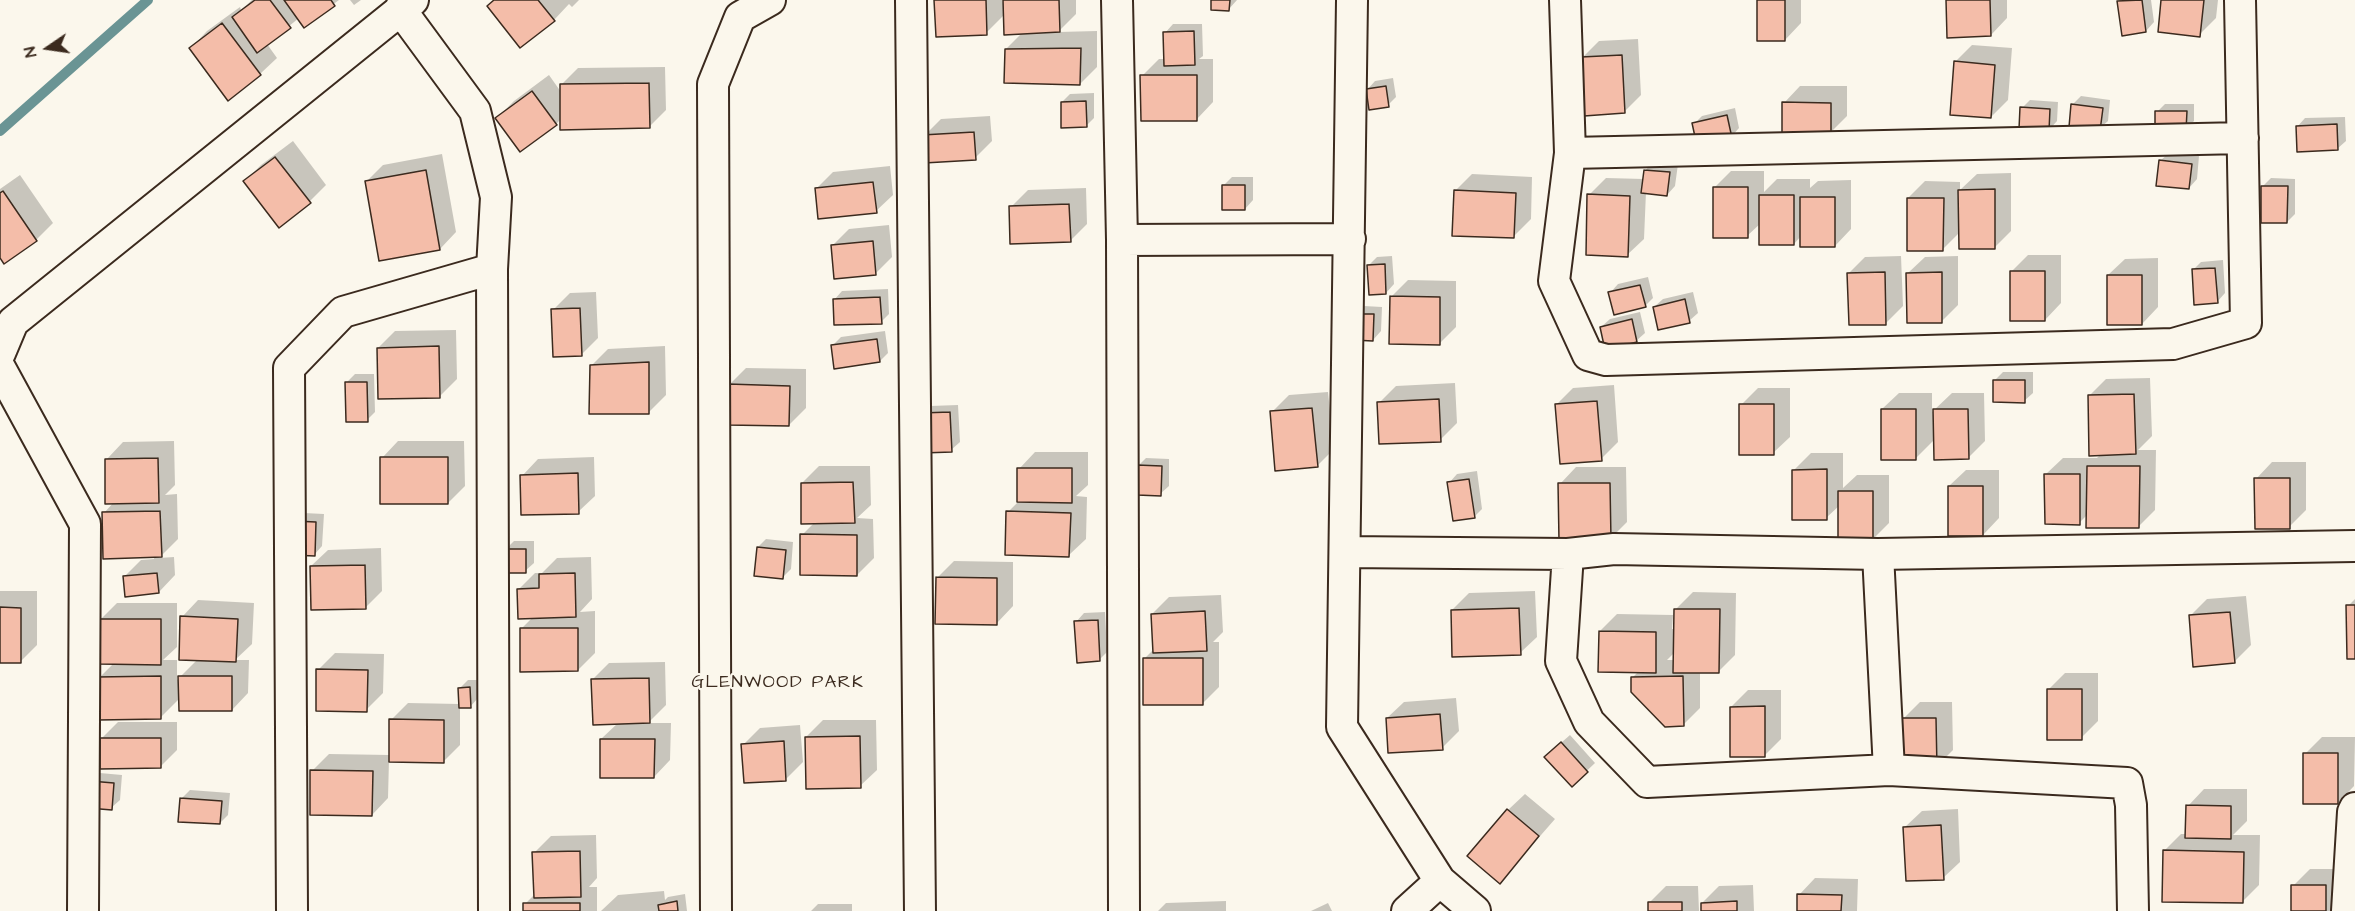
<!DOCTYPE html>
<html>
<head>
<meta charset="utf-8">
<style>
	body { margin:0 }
	#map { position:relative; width:2355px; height:911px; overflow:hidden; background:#fbf7ec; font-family:"Architects Daughter",sans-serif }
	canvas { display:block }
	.north { position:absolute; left:18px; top:18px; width:60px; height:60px; -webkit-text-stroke:4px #fbf7ec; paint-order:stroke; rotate:257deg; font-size:16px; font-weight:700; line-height:24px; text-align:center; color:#3b2a1e }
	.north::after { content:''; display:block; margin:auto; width:21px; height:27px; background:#3b2a1e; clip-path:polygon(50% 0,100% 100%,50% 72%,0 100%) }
</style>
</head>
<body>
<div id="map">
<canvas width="2355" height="911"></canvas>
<div class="north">N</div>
</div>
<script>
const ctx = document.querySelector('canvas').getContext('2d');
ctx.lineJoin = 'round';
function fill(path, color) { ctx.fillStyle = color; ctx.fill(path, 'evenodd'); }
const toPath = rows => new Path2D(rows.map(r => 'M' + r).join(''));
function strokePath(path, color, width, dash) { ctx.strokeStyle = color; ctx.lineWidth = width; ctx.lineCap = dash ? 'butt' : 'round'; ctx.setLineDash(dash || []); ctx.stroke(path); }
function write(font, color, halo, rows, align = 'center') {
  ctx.font = font + ' "Architects Daughter",sans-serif'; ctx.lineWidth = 4.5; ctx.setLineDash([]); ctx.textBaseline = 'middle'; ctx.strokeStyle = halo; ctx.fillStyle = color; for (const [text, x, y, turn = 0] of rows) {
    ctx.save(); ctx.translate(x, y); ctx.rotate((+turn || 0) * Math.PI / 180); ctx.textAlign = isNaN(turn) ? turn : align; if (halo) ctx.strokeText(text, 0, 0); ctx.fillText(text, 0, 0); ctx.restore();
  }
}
const shadow = toPath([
	[252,0,339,0,304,26,299,18,267,44,277,58,260,74,191,48,207,31,240,7,241,10],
	[350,0,361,0,354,5],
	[495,0,579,0,572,7,569,4,554,20],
	[936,0,1002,0,1003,3,1005,0,1076,0,1076,14,1058,32,1097,31,1097,67,1080,84,1006,49,1023,32,1005,14,986,33],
	[1213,0,1237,0,1228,10],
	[1758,0,1801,0,1801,23,1785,40],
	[1947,0,2007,0,2007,18,1991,35],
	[2120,0,2151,0,2154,22,2146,31,2119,1],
	[2163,0,2218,0,2216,18,2199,35],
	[1173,24,1202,24,1203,56,1199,59,1213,59,1213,102,1197,119,1142,76,1159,59,1165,59,1165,33],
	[1638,39,1641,95,1624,112,1582,58,1599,41],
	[1972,45,2012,48,2008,100,1991,117,1955,62],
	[665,67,666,110,649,127,562,118,556,124,497,118,514,101,549,75,561,92,561,85,578,68],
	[1393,78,1396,97,1388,105,1367,90,1375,81],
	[1800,86,1847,86,1847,116,1830,133,1784,103],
	[1094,93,1094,118,1086,126,1062,102,1070,94],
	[2081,96,2110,100,2108,121,2099,129,2072,105],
	[2030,100,2058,102,2057,121,2049,130,2022,108],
	[2165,104,2194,104,2194,121,2186,129,2157,112],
	[1735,108,1739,128,1731,137,1694,124,1702,116],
	[990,116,992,141,975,158,924,136,941,119],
	[2345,117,2346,141,2337,149,2297,127,2305,118],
	[293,141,326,185,310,201,245,181,261,165],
	[2169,153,2199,156,2197,179,2189,188,2160,161],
	[442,154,456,232,440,249,367,181,383,165],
	[1653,162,1678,164,1675,186,1667,195,1646,192,1644,239,1627,255,1589,195,1606,178,1644,179,1645,171],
	[890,166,893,195,876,211,816,189,833,172],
	[1731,171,1764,171,1764,192,1777,179,1810,179,1810,188,1818,181,1851,180,1851,229,1835,246,1801,236,1794,244,1761,223,1747,236,1714,188],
	[2011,173,2011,231,1994,248,1960,232,1942,250,1908,198,1925,181,1960,182,1960,190,1977,174],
	[1472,174,1532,177,1531,219,1514,236,1455,191],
	[20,175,53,223,36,240,0,255,0,189],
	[1232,177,1253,177,1253,200,1245,209,1224,185],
	[2271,178,2295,179,2295,214,2287,222,2263,186],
	[1086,188,1087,224,1070,241,1011,207,1028,190],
	[889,225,892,257,876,273,832,246,849,229],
	[2028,255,2061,255,2061,303,2045,320,2011,272],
	[1392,256,1394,284,1386,293,1369,265,1377,257],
	[1901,256,1903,306,1886,323,1849,273,1865,257],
	[1958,256,1958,305,1941,322,1908,273,1925,257],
	[2158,258,2158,307,2142,324,2108,275,2125,259],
	[2223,260,2225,293,2217,302,2193,270,2201,262],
	[1648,277,1653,298,1645,306,1610,293,1618,284],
	[1408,280,1456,281,1456,327,1439,344,1391,297],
	[888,289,889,314,881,322,834,300,842,291],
	[596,292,598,338,581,355,553,310,570,293],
	[1693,292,1698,313,1689,321,1654,307,1663,299],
	[1364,306,1382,307,1381,331,1373,340,1355,315],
	[1640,312,1645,333,1636,341,1601,327,1610,319],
	[456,330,457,379,440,396,378,348,395,331],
	[885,331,888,353,880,361,832,346,841,337],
	[665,346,666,395,649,412,592,365,608,349],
	[746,368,806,369,806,408,789,425,729,385],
	[2003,372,2033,372,2033,393,2024,401,1994,381],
	[355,374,374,374,375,412,367,420,346,383],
	[2150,378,2152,436,2138,450,2156,450,2155,510,2139,526,2088,514,2079,523,2046,474,2063,458,2097,458,2101,454,2089,396,2106,379],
	[1455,383,1457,423,1440,440,1379,403,1396,386],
	[1614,385,1618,442,1601,459,1556,405,1573,388],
	[1758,388,1790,388,1790,437,1773,453,1741,405],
	[1328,392,1334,449,1317,466,1272,412,1289,395],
	[1899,393,1932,393,1932,412,1952,393,1984,393,1985,441,1968,458,1935,439,1916,458,1882,409],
	[958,405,960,442,951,450,922,414,930,406],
	[174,441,175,485,165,495,177,494,178,539,159,558,174,557,175,575,159,592,124,577,141,560,154,559,154,556,104,513,114,502,107,459,123,442],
	[398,441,464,441,465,486,448,503,382,458],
	[1035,452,1088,452,1088,485,1076,496,1087,497,1086,539,1069,555,1008,512,1019,501,1019,469],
	[1811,453,1843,453,1843,488,1857,475,1889,475,1889,523,1872,540,1840,505,1826,518,1794,470],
	[594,457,595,496,578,512,522,476,538,459],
	[1146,458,1169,459,1169,486,1160,494,1138,466],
	[2272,462,2306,462,2306,510,2289,527,2256,479],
	[819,466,870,466,871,505,857,518,873,519,874,558,857,575,802,535,815,522,802,483],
	[1576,467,1626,467,1627,522,1610,539,1560,484],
	[1966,470,1999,470,1999,518,1983,535,1949,486],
	[1477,471,1482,509,1474,517,1449,483,1457,474],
	[304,513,324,514,322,546,314,555,295,521],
	[766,539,793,542,791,569,783,577,758,547],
	[514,541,534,541,534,563,525,571,506,549],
	[381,548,382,591,365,608,311,566,328,550],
	[591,557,592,599,580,612,595,611,595,653,578,670,521,629,533,617,518,590,535,573,542,573,557,558],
	[954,561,1013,562,1013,606,997,623,937,578],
	[0,591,37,591,37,645,20,662,0,661],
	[1535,591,1537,637,1520,653,1452,610,1469,593],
	[1693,592,1736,593,1735,655,1718,672,1700,672,1700,708,1683,725,1633,677,1639,671,1600,631,1617,614,1673,615,1672,629,1675,629,1676,609],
	[1675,652,1675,660,1667,660],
	[1221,595,1223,632,1213,642,1219,642,1219,687,1202,704,1144,659,1154,649,1152,614,1169,597],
	[2246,596,2251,645,2234,662,2190,616,2207,599],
	[2355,599,2355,657,2348,606],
	[198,600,254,603,252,644,235,660,249,660,248,693,232,710,180,698,160,718,99,678,114,663,100,620,117,603,177,603,177,647,163,660,177,660,177,680,198,659,182,617],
	[1105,612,1107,652,1099,660,1076,622,1084,613],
	[335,653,384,654,383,693,366,710,318,670],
	[665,662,666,705,648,723,671,723,670,760,654,777,601,739,618,723,592,680,609,663],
	[2065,673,2098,673,2098,721,2081,738,2048,690],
	[468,680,478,680,478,698,470,707,460,707,460,745,443,762,389,760,388,798,372,815,312,771,329,754,390,755,391,720,408,703,460,704,460,688],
	[1748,690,1781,690,1781,739,1764,756,1731,707],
	[1456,698,1459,731,1442,748,1387,718,1404,702],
	[1920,702,1952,702,1953,750,1936,767,1903,719],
	[823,720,876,720,877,770,860,786,806,737],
	[118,722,177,722,177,750,160,767,101,739],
	[800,725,803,762,786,779,743,745,760,728],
	[1570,735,1595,763,1572,785,1554,749],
	[2322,737,2355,737,2354,786,2338,803,2305,754],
	[100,773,122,775,120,800,111,808,92,781],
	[2204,789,2247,789,2247,821,2233,835,2260,835,2259,885,2242,902,2165,850,2181,834,2187,834,2188,806],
	[190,790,230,793,228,815,220,823,181,799],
	[1525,794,1555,819,1500,882,1508,810],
	[1958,809,1960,862,1943,878,1905,827,1922,811],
	[596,835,597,878,589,887,597,887,597,911,525,911,525,904,535,894,534,853,551,836],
	[2310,869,2342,869,2343,911,2293,911,2293,886],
	[1815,878,1858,879,1857,911,1798,911,1799,895],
	[1753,885,1754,911,1702,911,1702,903,1719,886],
	[1666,886,1698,886,1699,911,1649,911,1649,903],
	[664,891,665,900,668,897,685,894,687,911,601,911,618,895],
	[1226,901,1226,911,1158,911,1166,903],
	[1328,903,1332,911,1311,911],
	[818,904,852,904,852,911,811,911]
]);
const stream = toPath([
	[0,131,148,0]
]);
const building = toPath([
	[255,0,270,0,291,28,257,53,232,17,255,0],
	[284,0,331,0,335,6,304,28,284,0],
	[494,0,538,0,555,21,520,48,487,6,494,0],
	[934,0,986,0,987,35,936,37,934,0],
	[1003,0,1059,0,1060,32,1004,35,1003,0],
	[1211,0,1230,0,1229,11,1211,10,1211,0],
	[1757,0,1785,0,1785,41,1757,41,1757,0],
	[1946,0,1990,0,1991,36,1947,38,1946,0],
	[2142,0,2146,32,2122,36,2117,1,2142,0],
	[2161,0,2204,0,2200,37,2158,32,2161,0],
	[222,23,261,75,228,101,189,48,222,23],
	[1194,31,1195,65,1164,66,1163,32,1194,31],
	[1081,48,1080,85,1004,83,1005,49,1081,48],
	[1622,55,1625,113,1584,116,1581,57,1622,55],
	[1954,61,1995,65,1991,118,1950,115,1954,61],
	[1140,75,1197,75,1197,121,1141,121,1140,75],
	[649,83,650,128,560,130,560,84,649,83],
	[1386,86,1389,107,1369,110,1366,89,1386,86],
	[532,91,557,125,520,152,495,118,532,91],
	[1086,101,1087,127,1061,128,1061,102,1086,101],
	[1782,102,1831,103,1831,134,1782,133,1782,102],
	[2071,104,2103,108,2100,131,2069,127,2071,104],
	[2020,107,2050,109,2049,131,2019,129,2020,107],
	[2155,111,2187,111,2186,131,2155,131,2155,111],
	[1727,115,1732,138,1697,146,1692,123,1727,115],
	[2337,124,2338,150,2297,152,2296,126,2337,124],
	[974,132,976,160,924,163,922,135,974,132],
	[275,157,311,203,279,228,243,181,275,157],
	[2159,160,2192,164,2189,189,2156,186,2159,160],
	[426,170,440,250,379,261,365,181,426,170],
	[1644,170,1670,172,1667,196,1641,193,1644,170],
	[873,182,877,213,818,219,815,188,873,182],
	[1222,185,1245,185,1245,210,1222,210,1222,185],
	[2261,186,2288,186,2287,223,2261,223,2261,186],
	[1713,187,1748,187,1748,238,1713,238,1713,187],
	[1995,189,1995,249,1959,249,1958,190,1995,189],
	[1454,190,1516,193,1514,238,1452,236,1454,190],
	[3,191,37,241,4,264,0,258,0,193,3,191],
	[1587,194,1630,196,1628,257,1586,255,1587,194],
	[1759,195,1794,195,1794,245,1759,245,1759,195],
	[1800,197,1835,197,1835,247,1800,247,1800,197],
	[1907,198,1944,198,1943,251,1907,251,1907,198],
	[1069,204,1071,242,1010,244,1009,206,1069,204],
	[873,241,876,275,834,279,831,245,873,241],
	[1385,264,1386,294,1369,295,1367,265,1385,264],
	[2215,268,2218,303,2194,305,2192,269,2215,268],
	[2010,271,2045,271,2045,321,2010,321,2010,271],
	[1885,272,1886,325,1849,325,1847,273,1885,272],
	[1942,272,1942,323,1907,323,1906,273,1942,272],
	[2107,275,2142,275,2142,325,2107,325,2107,275],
	[1640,285,1646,307,1614,315,1608,292,1640,285],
	[1390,296,1440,297,1440,345,1389,344,1390,296],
	[880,297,882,324,834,325,833,299,880,297],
	[1685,299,1690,323,1658,330,1653,307,1685,299],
	[580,308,582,356,553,357,551,309,580,308],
	[1354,314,1374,314,1373,341,1353,340,1354,314],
	[1632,319,1637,342,1605,350,1600,327,1632,319],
	[877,339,880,362,834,369,831,345,877,339],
	[439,346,440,398,378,399,377,348,439,346],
	[649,362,649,414,589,414,590,365,649,362],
	[1993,380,2025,380,2025,403,1993,402,1993,380],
	[345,382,367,382,368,422,346,422,345,382],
	[728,384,790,386,789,426,727,425,728,384],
	[2134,394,2136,454,2089,456,2088,395,2134,394],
	[1439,399,1441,442,1379,444,1377,402,1439,399],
	[1597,401,1602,461,1560,464,1555,404,1597,401],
	[1739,404,1774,404,1774,455,1739,455,1739,404],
	[1312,408,1318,467,1275,471,1270,411,1312,408],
	[1881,409,1916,409,1916,460,1881,460,1881,409],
	[1933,409,1968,409,1969,459,1934,460,1933,409],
	[950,412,952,452,922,453,921,413,950,412],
	[380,457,448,457,448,504,380,504,380,457],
	[158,458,159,503,105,504,105,459,158,458],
	[1137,465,1162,466,1161,496,1137,495,1137,465],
	[2087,466,2140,466,2139,528,2086,528,2087,466],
	[1017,468,1072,468,1072,503,1017,502,1017,468],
	[1827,469,1827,520,1792,520,1792,470,1827,469],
	[578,473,579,514,521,515,520,475,578,473],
	[2044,474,2080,474,2080,525,2045,524,2044,474],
	[2254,478,2290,478,2290,529,2255,529,2254,478],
	[1469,479,1475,518,1453,521,1447,482,1469,479],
	[853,482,855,523,801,524,801,483,853,482],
	[1558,483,1610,483,1611,540,1559,541,1558,483],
	[1948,486,1983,486,1983,536,1948,536,1948,486],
	[1838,491,1873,491,1873,542,1838,542,1838,491],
	[160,511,162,557,103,559,102,512,160,511],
	[1006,511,1071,513,1069,557,1005,555,1006,511],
	[294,521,316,522,315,556,292,555,294,521],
	[800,534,857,535,857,576,800,575,800,534],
	[757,547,786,550,783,579,754,576,757,547],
	[504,549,526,549,526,573,505,573,504,549],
	[365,565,366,609,311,610,310,566,365,565],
	[157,573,159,593,125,597,123,576,157,573],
	[575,573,576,617,518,619,517,589,539,588,539,574,575,573],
	[936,577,997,578,997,625,935,624,936,577],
	[2346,605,2355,605,2355,659,2347,659,2346,605],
	[0,607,21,608,21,663,0,663,0,607],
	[1519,608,1521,655,1452,657,1451,610,1519,608],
	[1674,609,1720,609,1719,673,1673,673,1674,609],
	[1205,611,1207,651,1153,653,1151,614,1205,611],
	[2230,612,2235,663,2193,667,2189,615,2230,612],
	[180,616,238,619,236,662,179,660,180,616],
	[99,619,161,619,161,665,99,664,99,619],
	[1098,620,1100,661,1077,663,1074,621,1098,620],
	[520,628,578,628,578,671,520,672,520,628],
	[1599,631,1656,632,1656,673,1598,672,1599,631],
	[1143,658,1203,658,1203,705,1143,705,1143,658],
	[316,669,368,670,367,712,316,711,316,669],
	[161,676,161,719,98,720,97,677,161,676],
	[178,676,232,676,232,711,179,711,178,676],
	[1683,676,1684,726,1665,727,1631,692,1631,677,1683,676],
	[649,678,650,723,593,725,591,679,649,678],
	[470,687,471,708,459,708,458,688,470,687],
	[2047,689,2082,689,2082,740,2047,740,2047,689],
	[1765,706,1765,757,1730,757,1730,707,1765,706],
	[1440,714,1443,750,1388,753,1386,718,1440,714],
	[1901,718,1936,718,1937,768,1901,769,1901,718],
	[389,719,444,720,444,763,389,762,389,719],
	[860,736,861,788,806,789,805,737,860,736],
	[100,738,161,738,161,768,100,769,100,738],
	[600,739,655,739,654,778,600,778,600,739],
	[784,741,786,781,744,783,741,744,784,741],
	[1561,742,1588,772,1572,787,1544,757,1561,742],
	[2303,753,2338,753,2338,804,2303,804,2303,753],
	[310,770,373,771,372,816,310,815,310,770],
	[90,781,114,783,112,810,88,808,90,781],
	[180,798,222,801,220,824,178,822,180,798],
	[2186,805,2231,806,2231,839,2185,838,2186,805],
	[1507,809,1539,836,1500,884,1467,856,1507,809],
	[1941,825,1944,880,1906,881,1903,827,1941,825],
	[2163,850,2244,852,2243,903,2162,902,2163,850],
	[580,851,581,897,534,898,532,852,580,851],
	[2291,885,2326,885,2326,911,2291,911,2291,885],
	[1797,894,1842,895,1841,911,1797,911,1797,894],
	[677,901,678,911,659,911,658,905,677,901],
	[1737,901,1737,911,1701,911,1701,903,1737,901],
	[1648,902,1682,902,1682,911,1648,911,1648,902],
	[523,903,580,903,580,911,523,911,523,903]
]);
const minor = toPath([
	[911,0,920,911],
	[1117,0,1122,240,1124,911],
	[1352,0,1342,727,1440,881,1475,911],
	[1565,0,1570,153,1554,281,1588,355,1606,360,2173,344,2246,323,2240,0],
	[400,9,475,111,496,197,492,269,494,911],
	[1570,153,2243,138],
	[1122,240,1350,239],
	[0,353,13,322,413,0],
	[0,368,85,524,83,911],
	[1345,552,1568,554,1614,549,1878,554,2355,546],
	[1568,554,1561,661,1589,722,1647,782,1889,770,2127,783,2131,805,2133,911],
	[1878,554,1889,770],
	[292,911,289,368,343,312,492,269],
	[716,911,713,84,740,17,770,0],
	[1407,911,1440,881],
	[2347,911,2353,812,2355,808]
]);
const neighbourhoodNames = [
	["GLENWOOD PARK",778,683]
];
fill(shadow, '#0003');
strokePath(stream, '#6a9494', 10);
fill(building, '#f4bda9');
strokePath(building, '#3b2a1e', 1.5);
strokePath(minor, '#3b2a1e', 34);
strokePath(minor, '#fbf7ec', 30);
ctx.letterSpacing = '1.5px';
write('18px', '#3b2a1e', '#fbf7ec', neighbourhoodNames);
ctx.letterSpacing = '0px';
</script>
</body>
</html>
